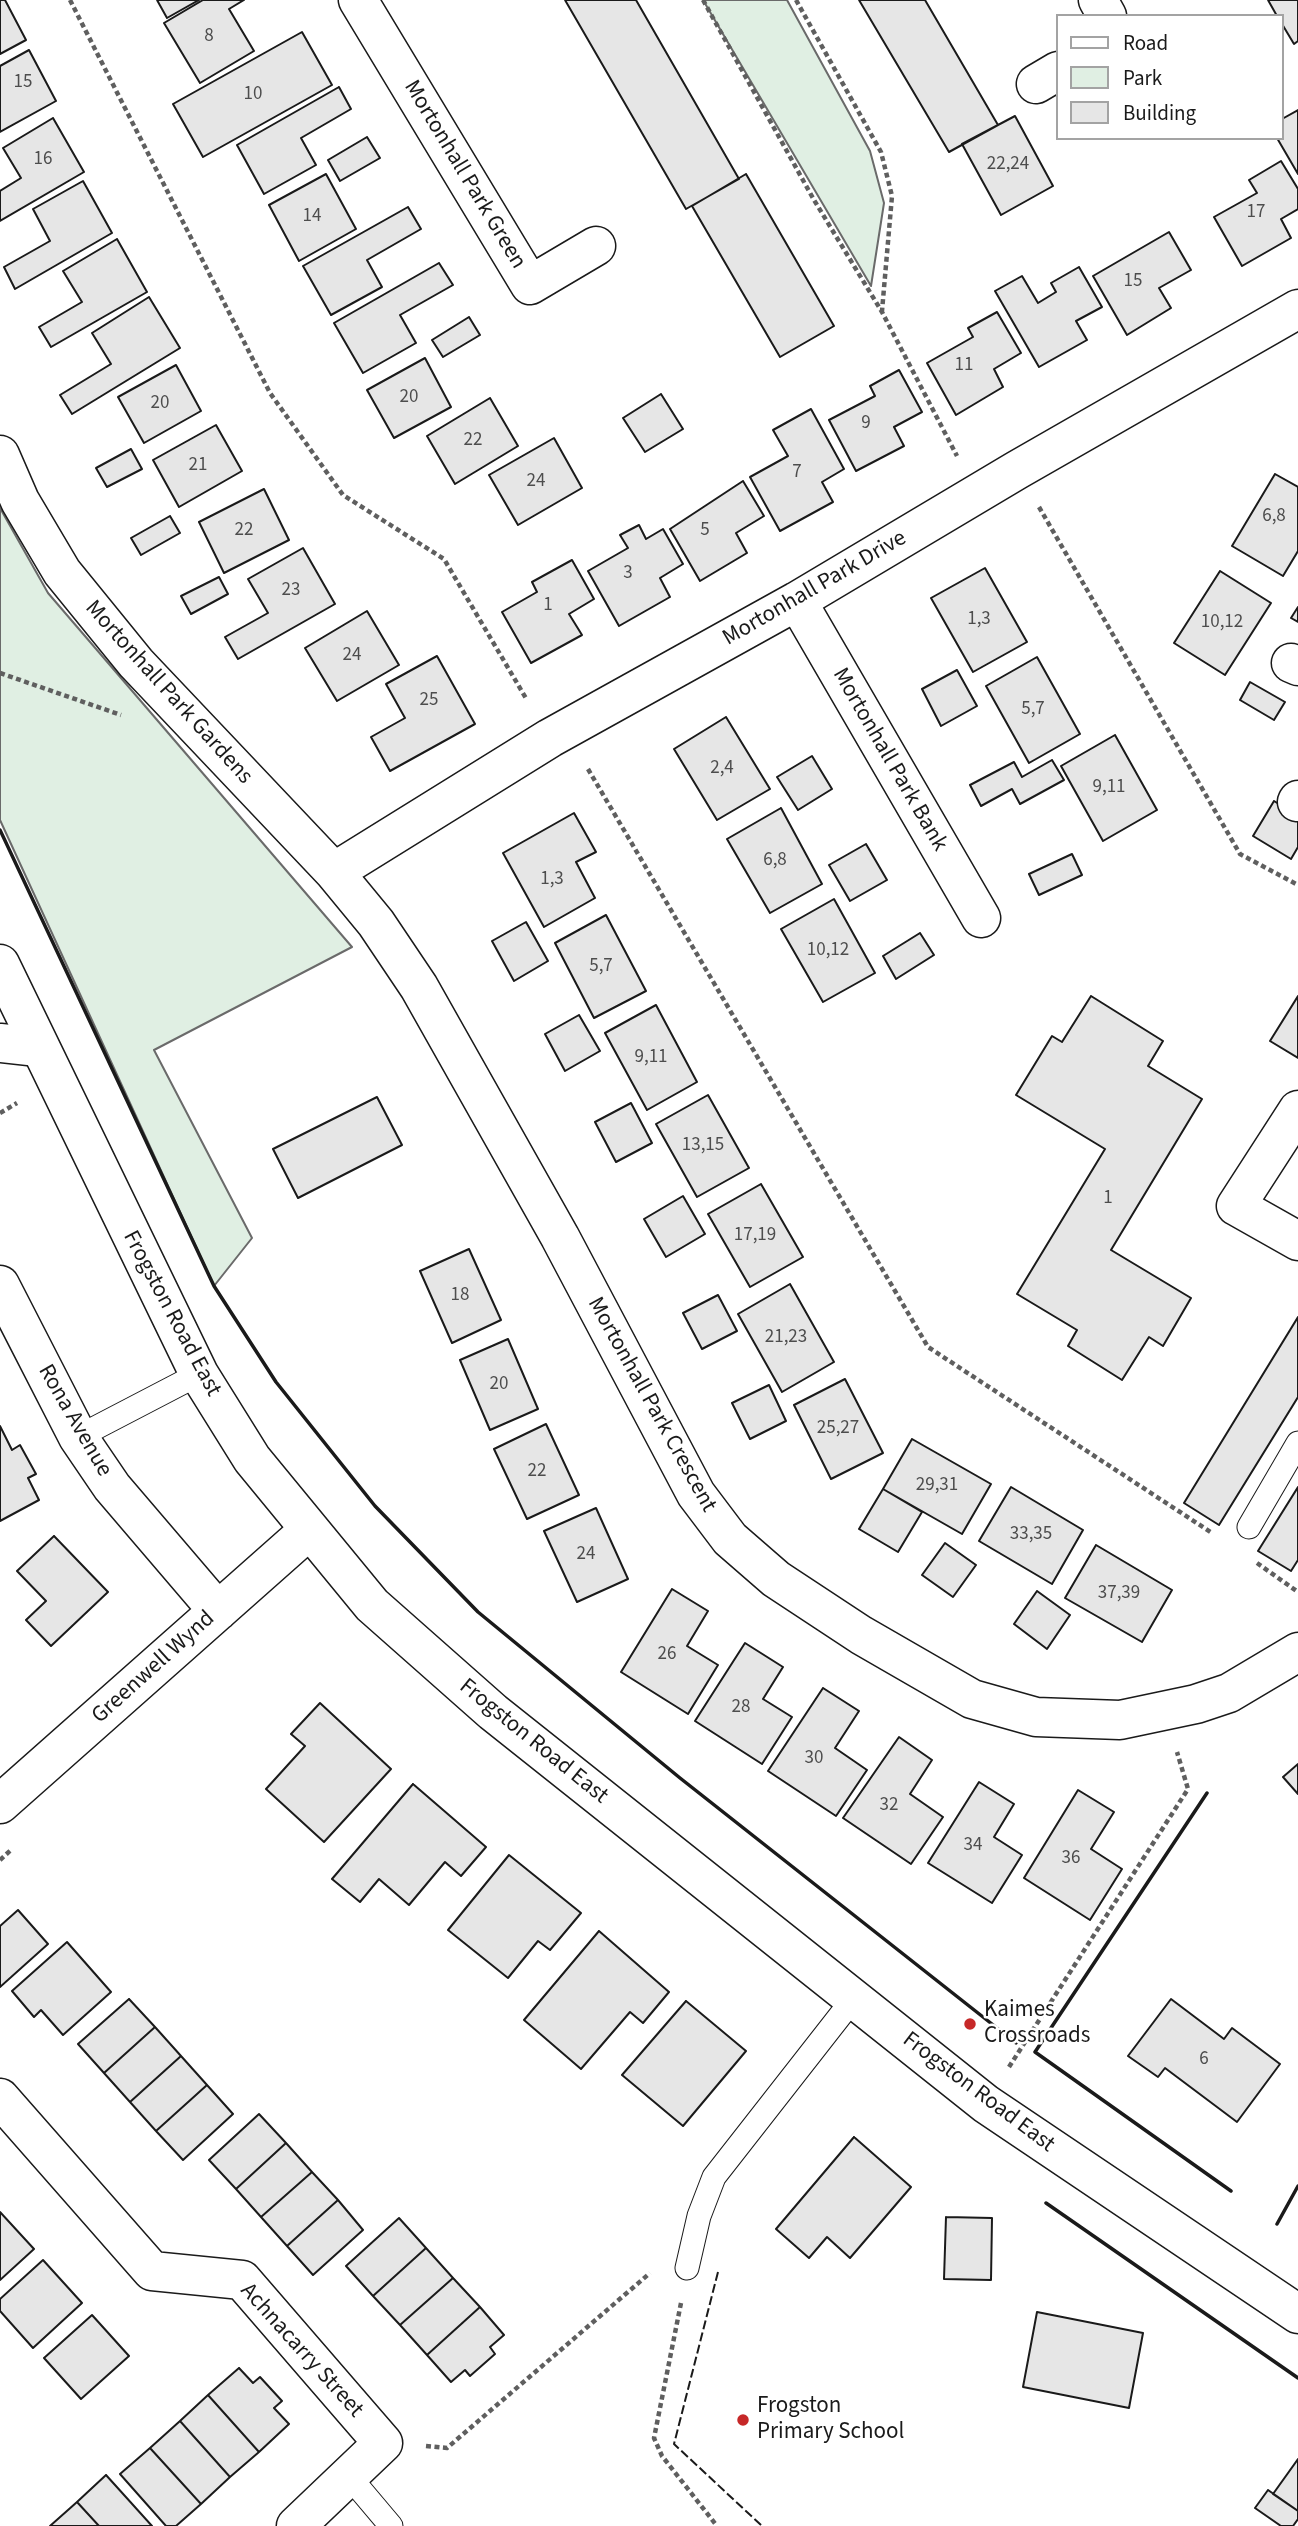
<!DOCTYPE html>
<html>
<head>
<meta charset="utf-8">
<style>
	body { margin:0 }
	#map { position:relative; width:1298px; height:2526px; overflow:hidden; background:#fff; font-family:"Source Sans 3",sans-serif }
	canvas { display:block }
	.legend { position:absolute; left:1056px; top:14px; width:228px; height:126px; box-sizing:border-box; background:#fff; border:2px solid #a3a3a3; margin:0; padding:9px 12px; list-style:none; font-size:21px; color:#1a1a1a }
	.legend li { display:flex; align-items:center; gap:14px; height:35px }
	.legend b { width:35px; border:2px solid #a3a3a3 }
</style>
</head>
<body>
<div id="map">
<canvas width="1298" height="2526"></canvas>
<ul class="legend">
<li><b style="height:9px;background:#fff"></b>Road</li>
<li><b style="height:19px;background:#e0efe3"></b>Park</li>
<li><b style="height:19px;background:#e6e6e6"></b>Building</li>
</ul>
</div>
<script>
const ctx = document.querySelector('canvas').getContext('2d');
ctx.lineJoin = 'round';
function fill(path, color) { ctx.fillStyle = color; ctx.fill(path, 'evenodd'); }
const toPath = rows => new Path2D(rows.map(r => 'M' + r).join(''));
function strokePath(path, color, width, dash) { ctx.strokeStyle = color; ctx.lineWidth = width; ctx.lineCap = dash ? 'butt' : 'round'; ctx.setLineDash(dash || []); ctx.stroke(path); }
function write(font, color, halo, rows, align = 'center') {
  ctx.font = font + ' "Source Sans 3",sans-serif'; ctx.lineWidth = 5; ctx.setLineDash([]); ctx.textBaseline = 'middle'; ctx.strokeStyle = halo; ctx.fillStyle = color; for (const [text, x, y, turn = 0] of rows) {
    ctx.save(); ctx.translate(x, y); ctx.rotate((+turn || 0) * Math.PI / 180); ctx.textAlign = isNaN(turn) ? turn : align; if (halo) ctx.strokeText(text, 0, 0); ctx.fillText(text, 0, 0); ctx.restore();
  }
}
const green = toPath([
	[703,0,787,0,870,151,884,203,871,286,703,0],
	[0,508,48,593,352,947,154,1050,252,1238,214,1286,0,820,0,508]
]);
const building = toPath([
	[0,0,5,0,26,40,0,54,0,0],
	[157,0,199,0,167,18,157,0],
	[203,0,244,0,229,9,254,51,200,83,164,23,203,0],
	[565,0,636,0,739,179,686,209,565,0],
	[859,0,925,0,998,125,949,152,859,0],
	[1268,0,1298,0,1298,41,1294,44,1282,24,1282,16,1277,16,1268,0],
	[302,32,332,85,203,157,173,104,302,32],
	[29,50,56,101,0,132,0,66,29,50],
	[339,87,351,109,301,138,316,165,264,194,237,145,339,87],
	[1298,110,1298,174,1277,138,1282,138,1282,119,1298,110],
	[1015,116,1053,186,1001,215,962,144,1015,116],
	[53,118,84,172,0,221,0,191,21,178,3,148,53,118],
	[367,137,380,158,340,181,328,160,367,137],
	[1281,161,1298,189,1298,209,1281,219,1291,238,1242,266,1214,217,1257,193,1249,180,1281,161],
	[326,174,356,229,299,261,269,205,326,174],
	[746,174,834,326,780,357,692,206,746,174],
	[83,181,112,233,15,289,4,267,50,241,33,209,83,181],
	[408,207,421,229,367,260,382,287,331,315,303,266,408,207],
	[1169,232,1191,270,1159,288,1171,308,1127,335,1093,276,1169,232],
	[117,239,147,292,51,347,39,327,82,302,63,271,117,239],
	[439,263,453,285,400,315,416,343,363,373,334,323,439,263],
	[1079,267,1102,307,1076,321,1087,340,1039,367,995,291,1022,276,1038,303,1056,292,1051,283,1079,267],
	[149,297,180,348,72,414,60,395,111,364,92,333,149,297],
	[997,312,1021,353,994,369,1003,387,956,415,927,363,973,337,968,328,997,312],
	[469,317,480,335,443,357,432,340,469,317],
	[425,358,451,407,394,438,367,390,425,358],
	[176,365,201,411,144,443,118,397,176,365],
	[899,370,922,412,894,427,904,446,856,471,829,420,875,396,870,386,899,370],
	[661,394,683,429,645,452,623,418,661,394],
	[490,398,518,446,455,484,427,436,490,398],
	[811,409,844,469,822,482,833,502,780,531,750,477,788,456,773,430,811,409],
	[216,425,242,471,179,507,153,460,216,425],
	[554,438,582,488,518,525,489,475,554,438],
	[131,449,142,469,107,487,96,468,131,449],
	[1275,474,1298,487,1298,551,1283,576,1232,546,1275,474],
	[743,481,764,516,736,533,747,553,700,581,670,529,743,481],
	[264,489,289,540,224,573,199,522,264,489],
	[170,516,180,533,141,555,131,538,170,516],
	[639,525,646,539,663,529,683,564,660,578,670,597,619,626,588,571,628,548,620,535,639,525],
	[303,548,335,604,238,659,225,637,268,613,248,579,303,548],
	[572,560,594,599,569,614,582,635,531,663,502,612,537,592,532,582,572,560],
	[985,568,1027,642,973,672,931,598,985,568],
	[1220,571,1271,603,1225,675,1174,643,1220,571],
	[219,577,228,594,191,614,181,596,219,577],
	[1298,607,1298,622,1291,618,1298,607],
	[367,611,399,665,337,701,305,648,367,611],
	[437,656,475,724,390,771,371,737,405,718,386,684,437,656],
	[1037,657,1080,734,1029,763,986,686,1037,657],
	[957,670,977,706,941,726,922,689,957,670],
	[1250,682,1285,702,1274,720,1240,700,1250,682],
	[726,717,770,789,717,820,674,749,726,717],
	[1115,735,1157,810,1103,841,1061,766,1115,735],
	[812,756,832,789,798,810,777,777,812,756],
	[1052,760,1064,780,1020,804,1012,789,981,806,970,785,1014,762,1022,777,1052,760],
	[1274,801,1298,816,1298,847,1291,859,1253,836,1274,801],
	[781,808,822,884,770,913,727,839,781,808],
	[574,813,596,852,576,862,595,898,544,927,503,853,574,813],
	[866,844,887,880,850,901,829,865,866,844],
	[1072,854,1082,875,1039,895,1029,874,1072,854],
	[834,899,875,973,823,1002,781,929,834,899],
	[606,915,646,991,594,1018,555,943,606,915],
	[526,922,548,961,514,981,492,941,526,922],
	[920,933,934,955,896,979,883,956,920,933],
	[1091,996,1163,1041,1148,1066,1202,1099,1111,1250,1191,1298,1163,1346,1149,1337,1122,1380,1068,1346,1077,1330,1017,1294,1105,1149,1016,1095,1052,1036,1062,1042,1091,996],
	[1298,996,1298,1058,1270,1041,1298,996],
	[656,1005,697,1082,647,1110,605,1033,656,1005],
	[579,1015,600,1051,565,1071,545,1034,579,1015],
	[708,1095,749,1168,697,1197,656,1124,708,1095],
	[377,1097,402,1145,298,1198,273,1149,377,1097],
	[631,1103,652,1143,616,1162,595,1122,631,1103],
	[761,1184,803,1257,750,1287,708,1214,761,1184],
	[683,1196,705,1234,666,1257,644,1219,683,1196],
	[469,1249,501,1320,452,1343,420,1271,469,1249],
	[790,1284,834,1362,782,1392,738,1314,790,1284],
	[718,1295,737,1331,702,1349,683,1313,718,1295],
	[1298,1317,1298,1397,1219,1525,1184,1503,1298,1317],
	[508,1339,538,1409,490,1430,460,1360,508,1339],
	[845,1379,883,1453,831,1479,794,1405,845,1379],
	[769,1385,786,1421,750,1439,732,1403,769,1385],
	[546,1424,579,1495,527,1519,494,1449,546,1424],
	[0,1426,12,1450,20,1445,36,1474,28,1478,39,1500,0,1521,0,1426],
	[912,1439,991,1484,962,1534,883,1489,912,1439],
	[1011,1487,1083,1530,1052,1584,979,1541,1011,1487],
	[1298,1487,1298,1560,1291,1571,1258,1551,1298,1487],
	[883,1489,922,1512,898,1552,859,1529,883,1489],
	[596,1508,628,1579,577,1602,544,1531,596,1508],
	[54,1536,108,1592,51,1646,26,1620,46,1601,17,1571,54,1536],
	[945,1543,976,1565,953,1597,922,1575,945,1543],
	[1096,1545,1172,1590,1142,1642,1065,1598,1096,1545],
	[672,1589,708,1611,687,1646,718,1665,688,1714,621,1672,672,1589],
	[1037,1591,1070,1615,1047,1649,1014,1624,1037,1591],
	[745,1643,783,1667,763,1699,792,1717,762,1764,695,1721,745,1643],
	[823,1688,859,1711,835,1748,867,1770,836,1816,768,1771,823,1688],
	[320,1703,391,1769,324,1842,266,1789,305,1746,291,1734,320,1703],
	[899,1737,932,1760,910,1794,943,1817,911,1864,843,1818,899,1737],
	[1298,1764,1298,1794,1283,1777,1298,1764],
	[979,1782,1014,1804,994,1837,1022,1855,992,1903,928,1863,979,1782],
	[413,1784,486,1847,461,1876,445,1862,409,1905,379,1879,360,1902,332,1879,413,1784],
	[1078,1790,1114,1812,1091,1849,1122,1869,1090,1920,1024,1878,1078,1790],
	[509,1855,581,1913,550,1950,538,1941,508,1978,448,1930,509,1855],
	[18,1910,48,1944,0,1987,0,1926,18,1910],
	[599,1931,669,1992,643,2023,630,2012,581,2069,524,2020,599,1931],
	[67,1942,111,1992,63,2035,41,2010,34,2017,12,1991,67,1942],
	[129,1999,155,2027,104,2073,78,2044,129,1999],
	[1171,1999,1224,2039,1232,2028,1280,2064,1237,2122,1165,2068,1158,2077,1128,2056,1171,1999],
	[686,2001,746,2051,683,2126,622,2075,686,2001],
	[155,2027,181,2056,130,2102,104,2073,155,2027],
	[181,2056,207,2085,156,2131,130,2102,181,2056],
	[207,2085,233,2114,183,2160,156,2131,207,2085],
	[259,2114,286,2143,236,2189,209,2160,259,2114],
	[854,2137,911,2187,850,2258,827,2237,809,2258,776,2229,854,2137],
	[286,2143,312,2172,261,2217,236,2189,286,2143],
	[312,2172,338,2200,287,2246,261,2217,312,2172],
	[338,2200,363,2230,313,2275,287,2246,338,2200],
	[0,2212,34,2249,0,2280,0,2212],
	[946,2217,992,2218,991,2280,944,2279,946,2217],
	[399,2218,426,2248,373,2296,346,2266,399,2218],
	[426,2248,453,2278,400,2325,373,2296,426,2248],
	[43,2260,82,2303,33,2348,0,2311,0,2299,43,2260],
	[453,2278,480,2307,427,2355,400,2325,453,2278],
	[480,2307,504,2335,490,2347,495,2354,470,2376,465,2370,451,2382,427,2355,480,2307],
	[1037,2312,1143,2333,1129,2408,1023,2387,1037,2312],
	[92,2315,129,2356,81,2399,44,2358,92,2315],
	[239,2368,253,2383,260,2377,282,2401,274,2408,289,2424,259,2452,208,2395,239,2368],
	[208,2395,259,2452,230,2477,180,2421,208,2395],
	[180,2421,230,2477,201,2504,150,2448,180,2421],
	[150,2448,201,2504,176,2526,166,2526,120,2474,150,2448],
	[1298,2459,1298,2511,1273,2494,1298,2459],
	[106,2475,152,2526,99,2526,77,2502,106,2475],
	[1268,2490,1298,2511,1298,2519,1293,2526,1281,2526,1255,2508,1268,2490],
	[77,2502,99,2526,50,2526,77,2502]
]);
const path = toPath([
	[70,0,270,393,343,495,444,559,527,700],
	[703,0,814,200,882,312,957,456],
	[796,0,881,152,892,196,882,311],
	[1039,507,1240,854,1298,885],
	[0,673,121,715],
	[588,769,928,1347,1212,1533],
	[0,1113,17,1103],
	[1257,1563,1298,1592],
	[0,1860,12,1849],
	[1009,2067,1188,1789,1177,1752],
	[681,2303,654,2438,662,2456,717,2526],
	[426,2446,447,2448,650,2273]
]);
const lane = toPath([
	[78,1437,199,1374],
	[1249,1527,1298,1443],
	[687,2268,699,2216,714,2177,854,1998],
	[348,2475,391,2526]
]);
const street = toPath([
	[358,0,530,285,596,246],
	[1098,0,1107,16],
	[1036,84,1058,71],
	[0,455,20,501,62,572,136,663,334,872,376,923,419,987,560,1237,696,1494,730,1539,776,1579,861,1635,972,1699,1036,1717,1120,1720,1196,1704,1229,1693,1298,1652],
	[797,601,981,918],
	[1291,663,1298,666],
	[1297,802,1298,800],
	[334,872,550,738,797,601,1017,470,1298,309],
	[0,1043,38,1047],
	[1298,1110,1236,1206,1298,1241],
	[0,1285,78,1437,112,1487,218,1611],
	[0,1804,308,1531],
	[0,2098,152,2271,242,2280,383,2443,296,2526]
]);
const secondary = toPath([
	[0,964,199,1374,252,1459,372,1605,493,1712,986,2104,1298,2314]
]);
const fence = toPath([
	[718,2272,674,2444,762,2526]
]);
const wall = toPath([
	[0,830,214,1286,276,1382,375,1506,478,1612,680,1778,1016,2043],
	[1207,1793,1035,2052,1231,2191],
	[1046,2203,1298,2378],
	[1277,2224,1298,2186]
]);
const markers = [
	[970,2024,7,"#c62828"],
	[743,2420,7,"#c62828"]
];
const numberNames = [
	["8",209,37],
	["15",23,83],
	["10",253,95],
	["16",43,160],
	["22,24",1008,165],
	["17",1256,213],
	["14",312,217],
	["15",1133,282],
	["11",964,366],
	["20",409,398],
	["20",160,404],
	["9",866,424],
	["22",473,441],
	["21",198,466],
	["7",797,473],
	["24",536,482],
	["6,8",1274,517],
	["22",244,531],
	["5",705,531],
	["3",628,574],
	["23",291,591],
	["1",548,606],
	["1,3",979,620],
	["10,12",1222,623],
	["24",352,656],
	["25",429,701],
	["5,7",1033,710],
	["2,4",722,769],
	["9,11",1109,788],
	["6,8",775,861],
	["1,3",552,880],
	["10,12",828,951],
	["5,7",601,967],
	["9,11",651,1058],
	["13,15",703,1146],
	["1",1108,1199],
	["17,19",755,1236],
	["18",460,1296],
	["21,23",786,1338],
	["20",499,1385],
	["25,27",838,1429],
	["22",537,1472],
	["29,31",937,1486],
	["33,35",1031,1535],
	["24",586,1555],
	["37,39",1119,1594],
	["26",667,1655],
	["28",741,1708],
	["30",814,1759],
	["32",889,1806],
	["34",973,1846],
	["36",1071,1859],
	["6",1204,2060]
];
const streetNames = [
	["Mortonhall Park Green",464,175,59],
	["Mortonhall Park Drive",815,589,-30],
	["Mortonhall Park Gardens",168,693,48],
	["Mortonhall Park Bank",889,760,60],
	["Frogston Road East",171,1314,62],
	["Mortonhall Park Crescent",651,1405,61],
	["Rona Avenue",74,1421,60],
	["Greenwell Wynd",154,1668,-42],
	["Frogston Road East",533,1742,39],
	["Frogston Road East",978,2093,37],
	["Achnacarry Street",301,2351,48]
];
const poiNames = [
	["Kaimes",984,2011],
	["Crossroads",984,2037],
	["Frogston",757,2407],
	["Primary School",757,2433]
];
fill(green, '#e0efe3');
strokePath(green, '#6a6a6a', 2);
fill(building, '#e6e6e6');
strokePath(building, '#1a1a1a', 2);
strokePath(lane, '#1a1a1a', 25);
strokePath(street, '#1a1a1a', 41);
strokePath(secondary, '#1a1a1a', 41);
strokePath(path, '#5f5f5f', 4.5, [5, 3.5]);
strokePath(lane, '#fff', 23);
strokePath(street, '#fff', 38);
strokePath(secondary, '#fff', 38);
strokePath(fence, '#1a1a1a', 2, [9, 3.5]);
strokePath(wall, '#1a1a1a', 3.5);
for (const [x, y, r, color] of markers) { const dot = new Path2D(); dot.arc(x, y, r, 0, 2 * Math.PI); ctx.fillStyle = color; ctx.fill(dot); strokePath(dot, '#fff', 2.5); }
write('19px', '#4d4d4d', null, numberNames);
write('23px', '#1a1a1a', '#fff', streetNames);
write('23px', '#1a1a1a', '#fff', poiNames, 'left');
</script>
</body>
</html>
